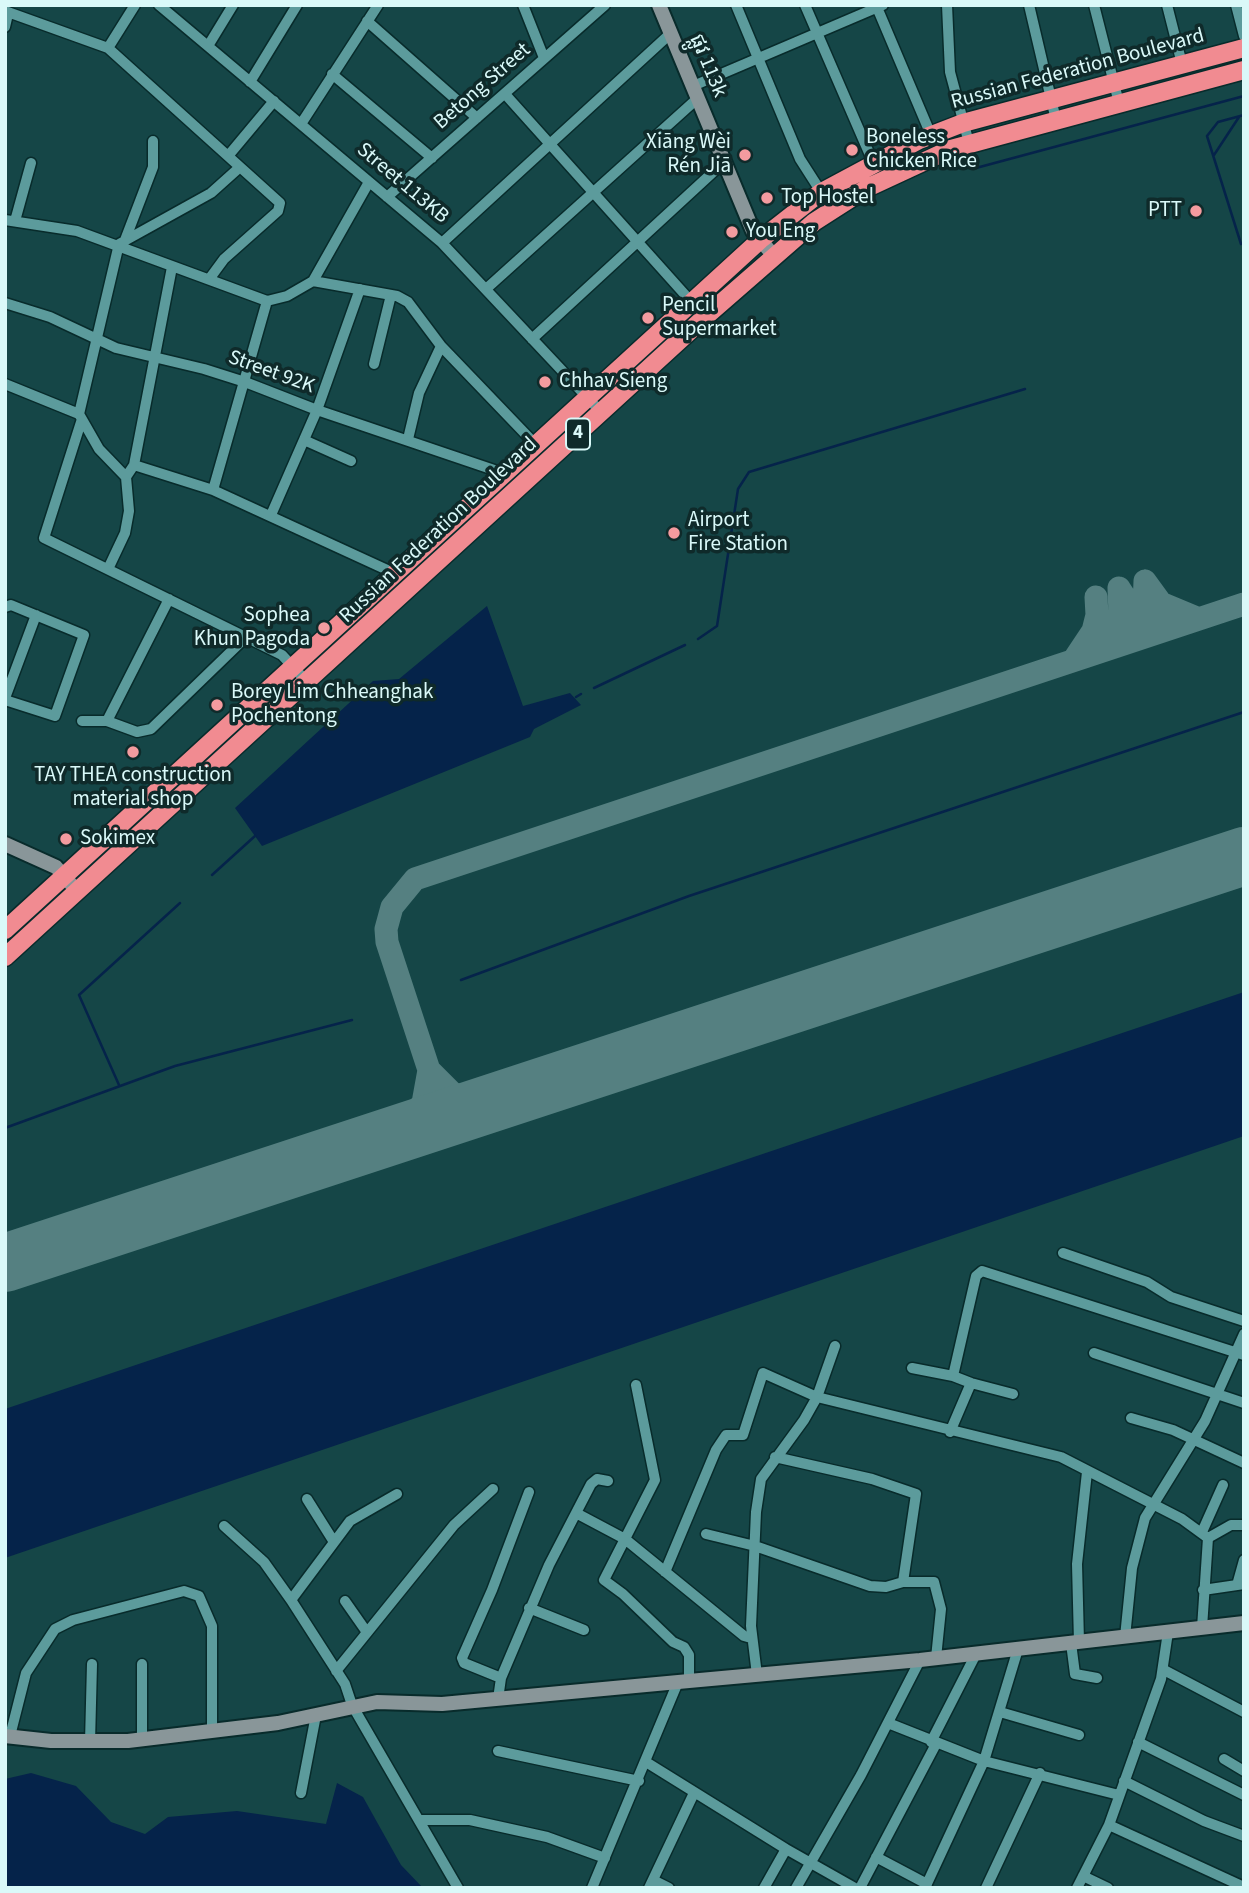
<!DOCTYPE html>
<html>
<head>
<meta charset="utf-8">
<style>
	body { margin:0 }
	#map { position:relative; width:1249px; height:1893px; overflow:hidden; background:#154647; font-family:"Source Sans 3",sans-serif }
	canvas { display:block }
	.frame { position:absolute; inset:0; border:7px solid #daf9f9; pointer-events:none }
</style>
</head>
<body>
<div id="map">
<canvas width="1249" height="1893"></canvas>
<div class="frame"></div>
</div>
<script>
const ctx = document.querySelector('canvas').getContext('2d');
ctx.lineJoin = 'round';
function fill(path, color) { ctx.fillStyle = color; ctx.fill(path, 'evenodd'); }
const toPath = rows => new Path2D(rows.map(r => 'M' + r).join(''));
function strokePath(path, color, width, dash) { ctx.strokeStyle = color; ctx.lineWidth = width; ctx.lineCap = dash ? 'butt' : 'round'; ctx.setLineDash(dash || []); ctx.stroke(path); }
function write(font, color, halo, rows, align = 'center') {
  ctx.font = font + ' "Source Sans 3","Noto Sans Khmer",sans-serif'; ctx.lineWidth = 7; ctx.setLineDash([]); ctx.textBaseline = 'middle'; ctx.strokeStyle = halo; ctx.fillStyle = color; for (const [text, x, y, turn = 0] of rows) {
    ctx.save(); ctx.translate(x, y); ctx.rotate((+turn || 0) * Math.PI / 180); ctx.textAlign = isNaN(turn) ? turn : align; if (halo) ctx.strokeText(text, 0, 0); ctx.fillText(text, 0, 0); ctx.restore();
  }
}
const water = toPath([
	[487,606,523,706,570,693,581,705,534,729,530,737,262,846,235,808,373,681,399,679],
	[1244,992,1244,1136,5,1558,5,1409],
	[31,1773,76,1786,111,1822,145,1834,168,1817,237,1811,326,1824,337,1783,363,1797,401,1865,423,1888,5,1888,5,1779]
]);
const stream = toPath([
	[1214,155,1239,117],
	[976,168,1244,96],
	[1241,244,1207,136,1218,122,1244,115],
	[698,639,717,626,738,489,749,472,1025,389],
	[594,688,685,645],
	[576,697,581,694],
	[212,875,255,836],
	[461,980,689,896,1244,712],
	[119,1085,79,995,180,903],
	[5,1128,175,1066,352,1020]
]);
const taxiway = toPath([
	[1145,581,1161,603,1197,618],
	[1119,588,1132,608,1141,615,1162,623,1178,624],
	[1134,628,1144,607,1145,581],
	[1097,652,1120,616,1119,588],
	[1075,658,1093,631,1097,615,1096,597],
	[429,1070,452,1093,486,1105],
	[395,1135,423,1103,429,1070,387,942,386,929,392,907,415,879,1244,604]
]);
const runway = toPath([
	[5,1263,1244,856]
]);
const street = toPath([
	[159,5,442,243,601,412],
	[523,5,544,58],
	[736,5,800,159,832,209],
	[805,5,873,162],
	[876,5,931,135],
	[947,5,950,72,969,143],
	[1029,5,1056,120],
	[1094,5,1119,103],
	[1167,5,1182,64],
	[1236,5,1244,36],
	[5,11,108,48,280,203,278,211,224,259,210,278],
	[367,21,477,118],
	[5,27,8,14],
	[208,46,233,5],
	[108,48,135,5],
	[332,74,432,158],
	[250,82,297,5],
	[693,86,883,5],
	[505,94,705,317],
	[301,124,378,5],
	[228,156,274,101],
	[387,197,605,5],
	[5,220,77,231,267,301,287,296,313,281,369,182],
	[15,221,31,163],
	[125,240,153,167,153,141],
	[442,243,671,33],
	[313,281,397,296,408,302,441,346,536,445],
	[486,289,698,98],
	[5,303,50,317,116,348,204,369,245,382,317,410,500,472,505,478],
	[532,339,724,162],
	[374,364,391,295],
	[5,384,79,414],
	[81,422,44,538,282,655,307,682],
	[408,439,419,393,441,346],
	[304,440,351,461],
	[134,465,213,490,396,574],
	[126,477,134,465,172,267],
	[213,490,267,301],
	[271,515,317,410,360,289],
	[108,569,125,533,129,511,126,477,99,449,79,414,119,244,211,193,240,167],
	[5,607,11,605,84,635,55,716,5,700],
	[5,698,36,615],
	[82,721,107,721,137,732,151,729,246,637],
	[107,721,169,599],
	[1063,1253,1147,1282,1171,1297,1244,1321],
	[1094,1353,1244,1403],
	[912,1368,953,1376],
	[971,1383,953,1376,976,1276,982,1271,1244,1355],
	[636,1385,655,1480,604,1580,623,1594,673,1642,684,1647,689,1655,689,1681],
	[1131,1418,1173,1430,1244,1463],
	[950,1432,971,1383,1013,1394],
	[775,1457,872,1479,916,1494,903,1582],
	[307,1499,334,1542],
	[576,1513,625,1539,744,1636,751,1638],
	[224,1526,264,1562,291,1600,345,1684,352,1705,458,1888],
	[1202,1532,1223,1485],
	[706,1534,755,1546,870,1586,886,1587,903,1582,934,1582,941,1609,936,1658],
	[1208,1538,1231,1525,1244,1525],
	[665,1572,716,1450,726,1435,743,1435,763,1373,817,1397,1061,1457,1182,1519,1208,1538,1202,1628],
	[1237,1585,1244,1560],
	[1203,1590,1244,1584],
	[291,1600,350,1521,397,1494],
	[345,1601,366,1631],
	[529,1608,584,1630],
	[1125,1637,1132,1568,1145,1518,1205,1421,1244,1334],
	[1079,1642,1077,1564,1087,1472],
	[1071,1643,1075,1674,1097,1678],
	[1164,1670,1244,1712],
	[336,1671,454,1525,493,1489],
	[757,1675,751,1626,756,1512,761,1479,804,1420,817,1397,835,1346],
	[501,1678,464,1663,462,1658,492,1590,529,1492],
	[498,1699,501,1678,549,1565,591,1484,597,1479,608,1481],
	[1000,1712,1079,1735],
	[888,1723,984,1761,1119,1795],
	[10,1736,26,1673,55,1629,73,1620,184,1591,199,1596,212,1626,212,1730],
	[142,1739,142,1664],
	[90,1742,92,1664],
	[931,1742,976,1654],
	[1138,1742,1244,1795],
	[498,1751,639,1781],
	[1224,1759,1244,1771],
	[646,1762,786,1849,855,1888],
	[1124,1781,1204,1821,1244,1836],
	[301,1793,316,1715],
	[421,1820,470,1820,547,1837,605,1858],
	[1109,1825,1244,1887],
	[876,1857,927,1884],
	[1083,1876,1108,1888],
	[653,1880,669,1888],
	[592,1888,678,1682],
	[649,1888,694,1793],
	[764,1888,786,1849],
	[796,1888,861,1775,920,1660],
	[860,1888,936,1744],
	[925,1888,984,1761,1018,1649],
	[986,1888,1040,1773],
	[1077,1888,1109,1825,1161,1679,1168,1632]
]);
const secondary = toPath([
	[659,5,753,231,773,255],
	[5,844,56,867,78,892],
	[5,1736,51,1741,128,1741,278,1723,377,1702,442,1704,689,1681,920,1660,1244,1623]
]);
const highway = toPath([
	[5,930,760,240,820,193,919,140,963,123,1244,48],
	[5,957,705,317,814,222,867,188,951,149,1244,70]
]);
const markers = [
	[852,150,7,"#f49b9f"],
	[745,155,7,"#f49b9f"],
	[767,198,7,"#f49b9f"],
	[1196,211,7,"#f49b9f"],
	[732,232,7,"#f49b9f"],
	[648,318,7,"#f49b9f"],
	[545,382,7,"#f49b9f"],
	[674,533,7,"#f49b9f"],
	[324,628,7,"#f49b9f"],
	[217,705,7,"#f49b9f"],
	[133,752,7,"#f49b9f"],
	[66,839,7,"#f49b9f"]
];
const shields = [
	[578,434,24]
];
const shieldNames = [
	["4",578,434]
];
const streetNames = [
	["ផ្លូវ 113k",707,66,67],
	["Russian Federation Boulevard",1078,70,-15],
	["Betong Street",483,87,-41],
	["Street 113KB",402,184,40],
	["Street 92K",271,373,20],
	["Russian Federation Boulevard",439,531,-43]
];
const poiNames = [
	["Boneless",866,138],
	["Chicken Rice",866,162],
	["Xiāng Wèi",731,143,"right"],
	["Rén Jiā",731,167,"right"],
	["Top Hostel",781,198],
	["PTT",1182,211,"right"],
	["You Eng",746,232],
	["Pencil",662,306],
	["Supermarket",662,330],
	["Chhav Sieng",559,382],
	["Airport",688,521],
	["Fire Station",688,545],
	["Sophea",310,616,"right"],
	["Khun Pagoda",310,640,"right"],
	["Borey Lim Chheanghak",231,693],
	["Pochentong",231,717],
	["TAY THEA construction",133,776,"center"],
	["material shop",133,800,"center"],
	["Sokimex",80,839]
];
fill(water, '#05234a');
strokePath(stream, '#05234a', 2.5);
strokePath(taxiway, '#558081', 23);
strokePath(runway, '#558081', 58);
strokePath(street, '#082b2b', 13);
strokePath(secondary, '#082b2b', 18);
strokePath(highway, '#082b2b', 21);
strokePath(street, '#5c9b9c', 10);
strokePath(secondary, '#899699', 14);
strokePath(highway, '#f18b91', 18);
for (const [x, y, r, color] of markers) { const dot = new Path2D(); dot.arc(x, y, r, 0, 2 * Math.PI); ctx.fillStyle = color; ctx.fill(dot); strokePath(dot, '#0f2a2a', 2.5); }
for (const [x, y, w] of shields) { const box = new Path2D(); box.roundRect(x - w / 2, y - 15.5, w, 31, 5); ctx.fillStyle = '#0f2a2a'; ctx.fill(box); strokePath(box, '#daf9f9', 2); }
write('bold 19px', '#daf9f9', null, shieldNames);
write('21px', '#daf9f9', '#0f2a2a', streetNames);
write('21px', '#daf9f9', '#0f2a2a', poiNames, 'left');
</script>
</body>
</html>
